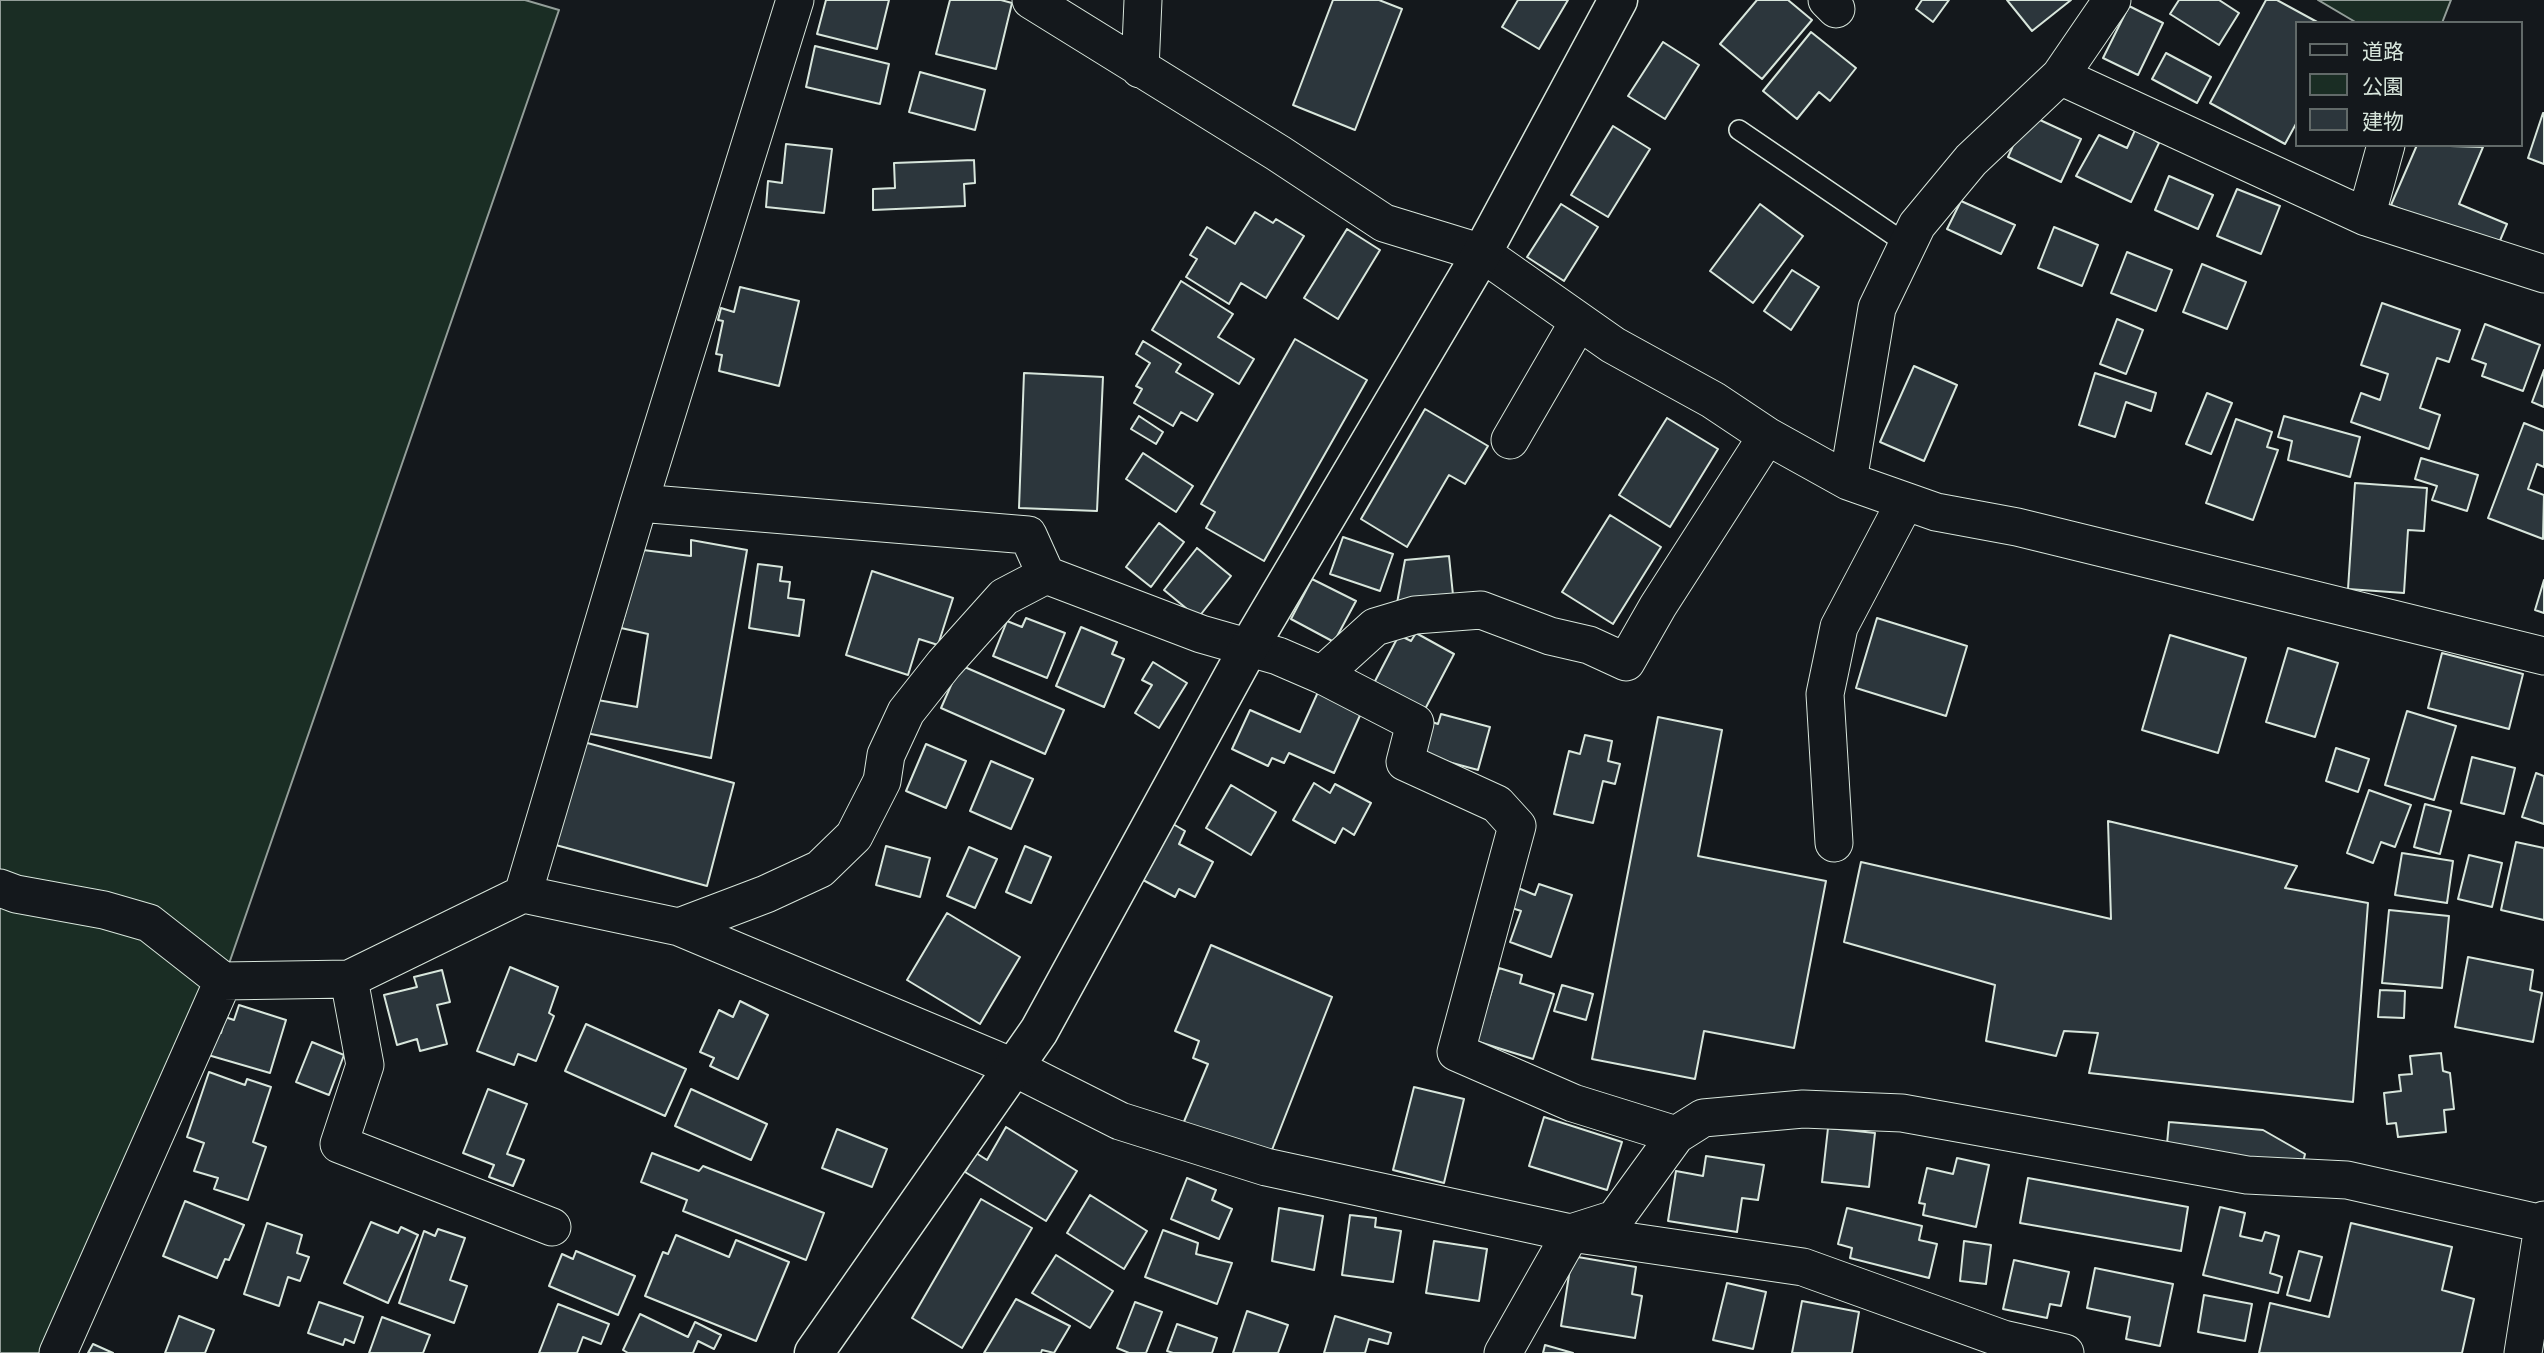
<!DOCTYPE html>
<html>
<head>
<meta charset="utf-8">
<style>
	body { margin:0 }
	#map { position:relative; width:2544px; height:1353px; overflow:hidden; background:#14181c; font-family:Manrope,"Noto Sans JP",sans-serif }
	canvas { display:block }
	.legend { position:absolute; left:2295px; top:21px; width:228px; height:126px; box-sizing:border-box; background:#14181c; border:2px solid #626a69; margin:0; padding:9px 12px; list-style:none; font-size:21px; color:#d8e6dc }
	.legend li { display:flex; align-items:center; gap:14px; height:35px }
	.legend b { width:35px; border:2px solid #626a69 }
</style>
</head>
<body>
<div id="map">
<canvas width="2544" height="1353"></canvas>
<ul class="legend">
<li><b style="height:9px;background:#14181c"></b>道路</li>
<li><b style="height:19px;background:#1a2d24"></b>公園</li>
<li><b style="height:19px;background:#2c363c"></b>建物</li>
</ul>
</div>
<script>
const ctx = document.querySelector('canvas').getContext('2d');
ctx.lineJoin = 'round';
function fill(path, color) { ctx.fillStyle = color; ctx.fill(path, 'evenodd'); }
const toPath = rows => new Path2D(rows.map(r => 'M' + r).join(''));
function strokePath(path, color, width, dash) { ctx.strokeStyle = color; ctx.lineWidth = width; ctx.lineCap = dash ? 'butt' : 'round'; ctx.setLineDash(dash || []); ctx.stroke(path); }
const green = toPath([
	[0,0,525,0,559,10,223,981,67,1353,0,1353,0,0],
	[2318,0,2451,0,2442,23,2357,23,2318,0]
]);
const building = toPath([
	[826,0,889,0,877,49,817,34,826,0],
	[950,0,1001,0,1012,3,996,69,936,54,950,0],
	[1333,0,1379,0,1402,9,1355,130,1293,105,1333,0],
	[1518,0,1568,0,1539,49,1502,27,1518,0],
	[1757,0,1788,0,1812,20,1762,79,1720,44,1757,0],
	[1922,0,1949,0,1933,22,1916,9,1922,0],
	[2007,0,2071,0,2032,31,2007,0],
	[2179,0,2219,0,2239,13,2219,45,2170,14,2179,0],
	[2266,0,2277,0,2319,23,2297,23,2297,122,2285,144,2210,103,2266,0],
	[2129,6,2163,23,2138,75,2103,58,2129,6],
	[1811,32,1856,68,1830,101,1819,92,1797,119,1763,91,1811,32],
	[1663,42,1699,65,1665,119,1628,96,1663,42],
	[815,46,889,64,880,104,806,87,815,46],
	[2166,53,2211,77,2197,103,2152,79,2166,53],
	[920,72,985,90,975,130,909,112,920,72],
	[2543,113,2544,113,2544,164,2528,158,2543,113],
	[2027,114,2081,139,2061,182,2008,157,2027,114],
	[1613,126,1650,149,1608,217,1571,195,1613,126],
	[2136,128,2159,143,2131,202,2076,176,2099,135,2127,148,2136,128],
	[786,144,832,149,824,213,766,207,768,181,782,183,786,144],
	[2417,145,2483,147,2459,204,2507,224,2496,250,2391,205,2417,145],
	[974,160,975,183,964,184,965,206,873,210,873,189,895,188,894,163,974,160],
	[2169,176,2213,195,2198,229,2155,210,2169,176],
	[2237,189,2280,206,2261,254,2217,236,2237,189],
	[1961,201,2015,225,2001,254,1947,229,1961,201],
	[1561,204,1598,227,1564,281,1527,257,1561,204],
	[1760,204,1803,236,1753,303,1710,271,1760,204],
	[1255,212,1273,223,1276,219,1304,236,1266,298,1241,283,1229,304,1186,277,1197,259,1190,255,1207,227,1235,244,1255,212],
	[2054,227,2098,245,2082,286,2038,268,2054,227],
	[1347,229,1380,250,1338,319,1304,298,1347,229],
	[2127,252,2172,270,2156,311,2111,293,2127,252],
	[2202,264,2246,282,2227,329,2183,312,2202,264],
	[1792,270,1819,287,1791,330,1764,311,1792,270],
	[1181,281,1233,314,1218,337,1254,359,1239,384,1152,330,1181,281],
	[740,287,799,301,779,386,719,371,722,355,716,354,723,321,718,320,721,308,734,312,740,287],
	[2382,303,2460,330,2449,362,2437,358,2420,408,2440,415,2429,449,2351,422,2361,393,2380,400,2388,374,2361,365,2382,303],
	[2117,319,2143,330,2126,374,2100,364,2117,319],
	[2485,324,2540,345,2523,391,2482,376,2486,364,2472,359,2485,324],
	[1295,339,1367,380,1264,561,1206,528,1215,512,1201,504,1295,339],
	[1143,341,1181,364,1176,372,1213,394,1197,421,1181,412,1173,426,1134,403,1142,389,1136,386,1150,363,1136,354,1143,341],
	[1914,366,1957,385,1924,461,1880,442,1914,366],
	[2544,370,2544,407,2532,402,2544,370],
	[1024,373,1103,377,1097,511,1019,508,1024,373],
	[2095,373,2156,393,2151,411,2126,402,2115,437,2079,425,2095,373],
	[2207,393,2232,403,2211,454,2186,444,2207,393],
	[1425,409,1488,446,1465,484,1449,475,1407,547,1361,519,1425,409],
	[1139,416,1163,432,1156,444,1131,429,1139,416],
	[2284,416,2360,437,2350,477,2288,460,2292,441,2278,437,2284,416],
	[1667,418,1718,449,1670,527,1619,495,1667,418],
	[2236,419,2272,432,2267,447,2278,450,2253,520,2206,503,2236,419],
	[2524,423,2544,431,2544,467,2537,464,2528,489,2544,495,2543,539,2488,518,2524,423],
	[1143,453,1193,486,1176,512,1126,479,1143,453],
	[2421,458,2478,475,2467,511,2432,500,2437,486,2415,479,2421,458],
	[2355,483,2427,488,2424,531,2408,530,2404,593,2348,589,2355,483],
	[1610,515,1661,547,1613,624,1562,592,1610,515],
	[1159,523,1184,542,1151,587,1126,567,1159,523],
	[1343,537,1393,554,1380,591,1330,574,1343,537],
	[691,540,747,550,711,758,581,732,592,699,637,707,648,634,621,628,643,550,691,556,691,540],
	[1197,548,1231,576,1198,618,1164,590,1197,548],
	[1449,556,1453,595,1397,603,1405,560,1449,556],
	[758,564,782,567,780,581,790,582,788,598,804,600,799,636,749,628,758,564],
	[872,571,953,598,938,645,919,639,908,675,846,655,872,571],
	[1312,579,1356,601,1334,642,1291,619,1312,579],
	[2544,580,2544,613,2535,610,2544,580],
	[1026,618,1065,633,1047,678,993,656,1007,621,1022,627,1026,618],
	[1877,618,1967,646,1946,716,1856,688,1877,618],
	[1081,627,1117,642,1112,654,1124,659,1104,707,1056,686,1081,627],
	[1416,633,1454,654,1423,713,1373,685,1399,635,1411,641,1416,633],
	[2170,635,2246,658,2218,753,2142,730,2170,635],
	[2288,648,2338,663,2315,737,2266,722,2288,648],
	[2442,653,2523,674,2509,729,2428,708,2442,653],
	[1153,662,1187,683,1159,728,1135,713,1152,685,1142,680,1153,662],
	[960,665,1064,710,1045,754,941,708,960,665],
	[1318,692,1362,711,1334,773,1289,753,1284,763,1272,758,1268,766,1232,749,1250,710,1300,732,1318,692],
	[2407,711,2456,726,2434,800,2385,785,2407,711],
	[1441,714,1490,727,1478,770,1419,754,1429,721,1438,724,1441,714],
	[1658,717,1722,730,1698,856,1826,881,1794,1048,1704,1031,1695,1079,1592,1059,1658,717],
	[1585,735,1612,741,1608,761,1620,764,1615,784,1603,781,1593,823,1554,814,1569,751,1580,754,1585,735],
	[580,741,734,783,707,886,552,844,580,741],
	[926,744,966,761,946,808,906,791,926,744],
	[2336,748,2369,759,2358,792,2326,781,2336,748],
	[2472,757,2515,768,2504,814,2461,803,2472,757],
	[991,761,1033,779,1011,829,970,811,991,761],
	[2536,773,2544,776,2544,824,2522,817,2536,773],
	[1314,783,1330,793,1335,784,1371,803,1354,835,1343,828,1335,843,1293,820,1314,783],
	[1231,785,1276,812,1251,855,1206,828,1231,785],
	[2369,790,2411,805,2395,847,2381,842,2373,863,2347,853,2369,790],
	[2425,804,2451,811,2440,854,2414,847,2425,804],
	[2108,821,2297,866,2285,888,2368,903,2353,1102,2089,1073,2098,1033,2064,1031,2056,1056,1986,1041,1995,985,1844,942,1861,862,2111,919,2108,821],
	[1173,824,1185,831,1179,844,1213,862,1195,897,1179,889,1175,897,1143,880,1173,824],
	[2516,842,2544,848,2544,920,2501,910,2516,842],
	[886,846,930,858,920,897,876,885,886,846],
	[1025,846,1051,857,1031,903,1006,892,1025,846],
	[969,847,997,859,975,908,947,896,969,847],
	[2402,853,2453,861,2447,903,2395,895,2402,853],
	[2469,855,2502,863,2492,907,2458,899,2469,855],
	[1539,884,1572,895,1551,957,1510,942,1521,911,1512,908,1518,888,1535,895,1539,884],
	[2389,910,2449,916,2442,988,2382,983,2389,910],
	[947,913,1020,957,980,1024,907,980,947,913],
	[1211,945,1332,997,1270,1155,1183,1124,1208,1064,1193,1058,1199,1041,1175,1031,1211,945],
	[2468,957,2533,970,2530,990,2542,993,2533,1042,2455,1027,2468,957],
	[510,967,558,987,549,1013,554,1016,536,1061,518,1054,514,1065,477,1051,510,967],
	[1499,968,1522,975,1520,983,1554,994,1533,1059,1476,1041,1499,968],
	[442,970,450,1002,437,1005,447,1044,420,1051,417,1039,397,1045,384,995,417,987,414,977,442,970],
	[1562,985,1593,994,1586,1020,1554,1011,1562,985],
	[2380,990,2405,991,2404,1018,2378,1017,2380,990],
	[740,1001,768,1015,738,1079,710,1066,714,1058,700,1052,719,1010,733,1017,740,1001],
	[239,1005,286,1020,270,1073,208,1055,215,1031,221,1033,225,1017,234,1020,239,1005],
	[586,1024,686,1069,665,1116,565,1071,586,1024],
	[312,1042,344,1055,329,1095,296,1082,312,1042],
	[2441,1053,2443,1071,2450,1073,2454,1109,2444,1110,2446,1132,2398,1137,2396,1123,2387,1124,2384,1093,2401,1091,2399,1075,2412,1074,2410,1056,2441,1053],
	[209,1072,245,1085,247,1079,271,1087,253,1142,266,1147,248,1200,214,1189,218,1178,194,1171,204,1143,187,1137,209,1072],
	[1414,1087,1464,1099,1444,1183,1393,1170,1414,1087],
	[488,1089,527,1104,507,1154,524,1160,513,1186,489,1177,494,1165,463,1153,488,1089],
	[691,1089,767,1124,751,1160,675,1126,691,1089],
	[1544,1117,1622,1142,1607,1190,1529,1166,1544,1117],
	[2169,1122,2263,1130,2305,1154,2302,1167,2167,1144,2169,1122],
	[1006,1127,1077,1171,1046,1221,965,1172,976,1153,987,1160,1006,1127],
	[1828,1128,1875,1133,1869,1187,1822,1182,1828,1128],
	[837,1129,887,1149,872,1187,822,1168,837,1129],
	[652,1153,699,1171,703,1166,824,1213,806,1260,683,1211,687,1200,641,1182,652,1153],
	[1706,1156,1764,1165,1758,1200,1742,1198,1737,1232,1668,1221,1676,1171,1703,1176,1706,1156],
	[1957,1158,1989,1165,1976,1227,1923,1215,1925,1204,1919,1203,1927,1168,1953,1174,1957,1158],
	[1187,1178,1216,1190,1212,1200,1232,1209,1219,1239,1171,1219,1187,1178],
	[2028,1178,2188,1207,2181,1251,2020,1223,2028,1178],
	[1090,1195,1147,1231,1124,1269,1067,1233,1090,1195],
	[981,1199,1032,1228,962,1348,912,1318,981,1199],
	[185,1201,244,1225,229,1260,225,1259,217,1278,163,1256,185,1201],
	[2220,1207,2245,1213,2240,1236,2262,1241,2265,1232,2279,1236,2270,1273,2282,1277,2278,1293,2203,1275,2220,1207],
	[1279,1208,1323,1216,1314,1270,1272,1261,1279,1208],
	[1847,1208,1922,1226,1919,1240,1937,1244,1929,1278,1850,1258,1852,1248,1838,1244,1847,1208],
	[1350,1215,1376,1218,1375,1227,1401,1231,1393,1282,1342,1275,1350,1215],
	[371,1222,398,1233,401,1227,418,1235,388,1303,344,1283,371,1222],
	[267,1223,302,1235,297,1253,309,1257,300,1281,288,1277,279,1306,244,1294,267,1223],
	[2351,1223,2452,1247,2442,1290,2474,1299,2462,1353,2259,1353,2270,1303,2329,1317,2351,1223],
	[438,1229,465,1238,450,1280,467,1286,454,1323,399,1303,424,1231,435,1236,438,1229],
	[1163,1230,1198,1243,1196,1254,1232,1263,1217,1304,1145,1277,1163,1230],
	[676,1235,729,1257,736,1240,789,1262,756,1341,645,1296,663,1252,668,1254,676,1235],
	[1434,1241,1487,1249,1479,1301,1426,1293,1434,1241],
	[1964,1241,1991,1245,1986,1284,1960,1281,1964,1241],
	[576,1251,635,1276,618,1315,549,1286,562,1254,573,1259,576,1251],
	[2299,1251,2322,1257,2310,1301,2287,1295,2299,1251],
	[1056,1255,1113,1291,1090,1328,1032,1293,1056,1255],
	[1572,1256,1636,1267,1632,1294,1642,1296,1635,1338,1561,1326,1572,1256],
	[2014,1260,2069,1272,2061,1306,2050,1304,2047,1318,2003,1309,2014,1260],
	[2095,1268,2173,1284,2160,1346,2126,1339,2130,1317,2087,1308,2095,1268],
	[1727,1283,1766,1292,1753,1349,1713,1340,1727,1283],
	[2204,1295,2252,1304,2245,1341,2198,1332,2204,1295],
	[1016,1299,1070,1326,1054,1353,1042,1350,1041,1353,984,1353,1016,1299],
	[1802,1301,1859,1312,1852,1353,1792,1353,1802,1301],
	[319,1302,363,1317,354,1343,345,1339,343,1345,308,1333,319,1302],
	[1135,1302,1162,1312,1146,1353,1129,1353,1117,1348,1135,1302],
	[558,1304,609,1324,601,1344,583,1337,577,1353,539,1353,558,1304],
	[1247,1311,1288,1325,1278,1353,1233,1353,1247,1311],
	[640,1314,688,1337,695,1322,721,1335,714,1349,698,1341,693,1353,628,1353,623,1350,640,1314],
	[179,1316,214,1330,205,1353,165,1353,179,1316],
	[1335,1316,1391,1333,1388,1344,1369,1339,1365,1353,1324,1353,1335,1316],
	[382,1317,430,1335,423,1353,369,1353,382,1317],
	[1177,1324,1217,1338,1212,1353,1173,1353,1167,1351,1177,1324],
	[93,1344,113,1353,88,1353,93,1344],
	[1545,1345,1573,1353,1543,1353,1545,1345]
]);
const service = toPath([
	[1739,130,1908,245]
]);
const minor = toPath([
	[1031,0,1278,153,1384,223,1482,253,1613,345,1713,400,1767,436,1848,481,1936,512,2017,527,2544,656],
	[1827,0,1836,9],
	[1140,69,1143,0],
	[2060,76,2366,217,2386,145],
	[2366,217,2544,274],
	[1510,440,1579,321],
	[1848,481,1877,308,1917,225,1971,160,2060,76,2112,0],
	[639,503,1028,535,1046,575,1201,634,1278,656,1322,675,1375,627,1415,615,1481,610,1550,636,1589,645,1626,662,1658,606,1767,436],
	[1322,675,1415,723,1405,762,1497,804,1517,826,1456,1052,1573,1103,1676,1135],
	[1834,843,1825,694,1839,627,1905,502],
	[0,888,16,894,104,910,149,923,223,981],
	[523,894,679,927,1013,1067,1120,1121,1266,1167,1571,1233,1803,1267,2003,1339,2065,1353],
	[679,927,766,894,820,869,854,836,882,781,886,755,906,712,944,664,1004,597,1046,575],
	[349,979,365,1065,339,1144,552,1227],
	[58,1353,223,981,349,979,523,894,639,503,795,0],
	[1503,1353,1571,1233,1615,1219,1676,1135,1703,1118,1803,1109,1902,1113,2247,1175,2347,1180,2543,1224],
	[2523,1353,2544,1220]
]);
const tertiary = toPath([
	[814,1353,1039,1031,1249,647,1482,253,1618,0]
]);
fill(green, '#1a2d24');
strokePath(green, '#939e99', 2);
fill(building, '#2c363c');
strokePath(building, '#d8e6dc', 2);
strokePath(service, '#d8e6dc', 22);
strokePath(minor, '#d8e6dc', 39);
strokePath(tertiary, '#d8e6dc', 41);
strokePath(service, '#14181c', 19);
strokePath(minor, '#14181c', 37);
strokePath(tertiary, '#14181c', 38);
</script>
</body>
</html>
